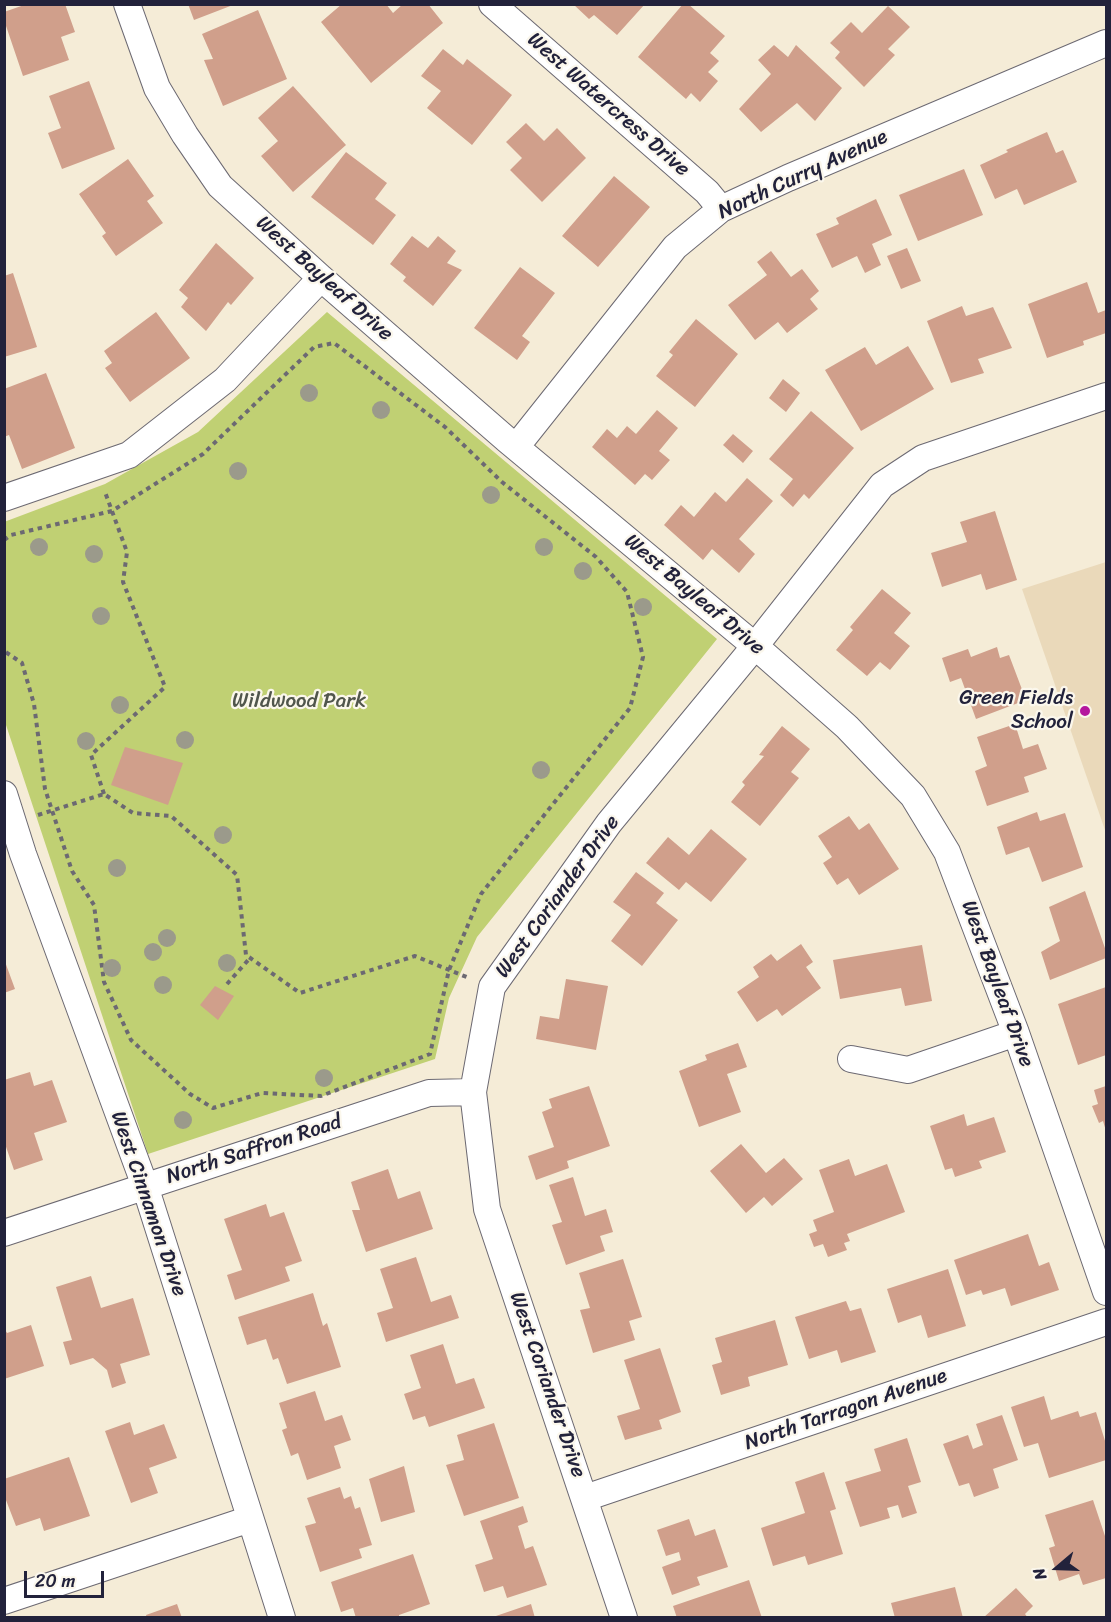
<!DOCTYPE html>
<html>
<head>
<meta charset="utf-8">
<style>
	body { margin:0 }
	#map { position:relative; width:1111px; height:1622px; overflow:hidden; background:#f5ecd7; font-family:Sriracha,sans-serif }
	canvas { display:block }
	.frame { position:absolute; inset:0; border:6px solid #22223b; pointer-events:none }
	.north { position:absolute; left:1027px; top:1538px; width:60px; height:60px; -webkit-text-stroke:4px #fbf7ec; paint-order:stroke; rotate:251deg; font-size:16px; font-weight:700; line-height:24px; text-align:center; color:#22223b }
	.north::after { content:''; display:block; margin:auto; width:21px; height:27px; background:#22223b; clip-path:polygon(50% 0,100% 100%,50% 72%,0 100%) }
	.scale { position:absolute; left:24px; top:1571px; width:80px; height:27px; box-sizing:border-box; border:3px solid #22223b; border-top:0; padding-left:8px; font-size:18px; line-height:21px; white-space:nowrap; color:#22223b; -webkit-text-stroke:4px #fbf7ec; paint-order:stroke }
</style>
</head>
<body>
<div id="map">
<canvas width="1111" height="1622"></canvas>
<div class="frame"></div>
<div class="north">N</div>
<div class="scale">20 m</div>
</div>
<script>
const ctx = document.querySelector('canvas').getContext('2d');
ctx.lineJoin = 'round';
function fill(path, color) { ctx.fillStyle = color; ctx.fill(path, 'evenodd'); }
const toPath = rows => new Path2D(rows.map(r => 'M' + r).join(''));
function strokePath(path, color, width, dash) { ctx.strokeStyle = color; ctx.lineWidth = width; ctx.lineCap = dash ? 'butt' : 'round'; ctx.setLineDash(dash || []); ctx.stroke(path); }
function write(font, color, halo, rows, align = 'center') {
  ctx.font = font + ' Sriracha,sans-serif'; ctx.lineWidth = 4.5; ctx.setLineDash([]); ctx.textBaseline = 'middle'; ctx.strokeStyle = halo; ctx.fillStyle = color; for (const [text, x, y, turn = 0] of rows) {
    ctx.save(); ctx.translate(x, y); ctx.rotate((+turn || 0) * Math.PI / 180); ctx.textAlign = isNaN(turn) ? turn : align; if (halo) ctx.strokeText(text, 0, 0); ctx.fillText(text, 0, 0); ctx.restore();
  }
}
const built = toPath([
	[1106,562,1106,833,1022,589]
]);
const green = toPath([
	[327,312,717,639,477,937,449,998,435,1059,148,1154,5,722,4,522,105,484,198,432]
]);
const building = toPath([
	[27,4,65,4,75,32,61,37,69,60,23,76,4,20,4,12],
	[188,4,233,4,233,5,194,20],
	[342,4,386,4,393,13,403,4,428,4,443,23,371,83,321,22],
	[573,4,645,4,617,35,594,15,589,19],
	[683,4,688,4,725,36,710,53,719,61,708,72,718,81,700,102,691,93,686,99,638,57],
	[888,6,910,27,888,49,895,55,864,87,835,58,840,52,830,43,851,22,862,33],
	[258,10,287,79,223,106,204,60,213,59,202,34],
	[774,45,788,57,796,45,842,88,815,121,797,103,761,132,739,109,771,74,758,60],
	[443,49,463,65,467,59,512,95,472,145,427,108,441,91,421,76],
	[89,81,115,149,62,169,48,133,61,128,49,96],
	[293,86,346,145,293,192,261,156,278,141,258,118],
	[526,123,544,141,557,128,586,158,542,202,510,170,522,158,506,142],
	[1047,132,1056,153,1063,150,1077,182,1024,205,1017,189,995,199,980,165,1008,152,1006,150],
	[346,152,387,183,375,199,396,215,373,245,311,197],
	[128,159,154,196,147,201,163,223,116,256,102,236,106,233,79,194],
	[964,169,983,215,918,241,899,195],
	[614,176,650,207,598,267,562,236],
	[876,199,892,235,872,244,881,265,865,273,857,256,832,268,816,234,839,224,836,218],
	[412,236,428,248,438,236,456,251,447,263,462,270,433,306,403,281,406,277,390,264],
	[216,243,254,278,231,305,228,302,206,331,181,307,188,298,179,290],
	[907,248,921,281,901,289,887,256],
	[771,251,791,277,802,269,819,291,810,299,818,309,787,333,778,322,755,340,728,305,767,275,757,262],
	[520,267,555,293,522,336,530,342,517,360,474,328],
	[13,273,37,347,4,357,4,276],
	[1087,282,1098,313,1106,310,1106,333,1083,341,1084,345,1047,358,1028,304],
	[962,306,966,316,993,307,1012,348,978,359,984,373,951,383,927,321],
	[156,312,190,358,130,402,105,368,112,363,104,351],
	[696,319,738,354,695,407,656,376,673,355,669,352],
	[908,346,934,389,861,431,825,370,865,347,876,365],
	[46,373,75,448,22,469,9,435,4,437,4,389],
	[783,379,800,393,786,412,769,398],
	[657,410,678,428,659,451,670,460,652,480,645,474,635,485,592,447,607,429,617,438,627,426,636,434],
	[811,411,854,448,809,499,804,494,793,507,780,495,793,479,769,459],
	[733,434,753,451,743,463,723,445],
	[747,478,773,501,739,539,755,554,739,573,712,549,703,560,664,525,681,505,694,517,715,492,726,502],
	[995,511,1017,580,986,590,981,574,942,587,931,553,967,542,960,522],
	[882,589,911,613,894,633,910,646,890,670,880,662,867,676,836,650,853,630,850,627],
	[997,647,1000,658,1009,655,1026,700,976,719,961,678,950,682,942,658,968,649,971,657],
	[1015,724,1023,749,1038,744,1047,769,1024,777,1029,792,987,806,975,771,987,766,977,737],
	[782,726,810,749,791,772,799,778,760,826,731,802,745,785,742,782,764,756,759,755],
	[125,747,183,763,168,805,111,785],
	[1037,812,1040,821,1065,813,1083,867,1042,882,1029,847,1006,855,997,827],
	[849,816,859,830,869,823,899,869,859,895,848,878,837,885,823,863,832,857,818,836],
	[711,829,747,859,711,902,686,882,679,890,646,863,668,837,689,855],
	[636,872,664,893,656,903,678,920,642,966,611,941,631,915,613,902],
	[1085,891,1106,951,1106,958,1050,980,1041,952,1060,941,1049,907],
	[801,944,813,962,806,967,821,988,782,1016,777,1009,757,1022,737,992,759,977,753,967,771,954,777,961],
	[922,945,932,1001,905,1006,901,988,840,999,833,960],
	[4,959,15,989,4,993],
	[566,979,608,986,596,1050,536,1039,540,1016,559,1019],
	[215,986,234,996,218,1020,200,1005],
	[1106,987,1106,1055,1078,1065,1058,1004],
	[738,1043,747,1067,727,1074,741,1112,699,1127,679,1071,707,1060,705,1055],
	[30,1072,34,1086,52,1080,67,1122,34,1133,43,1160,14,1170,4,1141,4,1080],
	[589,1086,610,1146,567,1161,569,1168,536,1180,528,1156,554,1147,542,1112,552,1108,549,1099],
	[1106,1086,1106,1131,1103,1121,1099,1123,1092,1106,1098,1104,1094,1090],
	[964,1114,967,1126,994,1117,1006,1152,979,1161,982,1168,955,1177,952,1168,945,1170,930,1126],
	[741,1144,766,1173,784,1158,803,1179,772,1206,764,1197,746,1213,710,1171],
	[849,1159,855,1176,887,1164,905,1212,847,1234,850,1241,844,1243,847,1250,828,1257,823,1244,814,1247,809,1234,817,1231,813,1220,834,1212,819,1170],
	[388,1169,398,1199,420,1191,433,1229,366,1252,352,1210,360,1210,351,1182],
	[573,1177,585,1216,606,1209,613,1232,600,1236,605,1251,566,1265,552,1225,562,1222,549,1185],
	[266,1204,270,1217,284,1212,302,1261,285,1267,290,1281,235,1300,227,1275,242,1270,224,1219],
	[1028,1234,1039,1266,1049,1262,1059,1290,1011,1306,1005,1288,983,1295,981,1290,966,1295,954,1260],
	[416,1257,431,1302,451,1295,459,1318,386,1342,377,1313,393,1308,380,1269],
	[623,1259,642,1317,629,1321,635,1340,593,1353,580,1310,590,1308,579,1273],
	[948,1269,966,1326,928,1338,921,1315,898,1323,887,1289],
	[91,1276,101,1308,133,1298,150,1355,120,1364,126,1383,112,1388,107,1370,93,1358,70,1365,63,1342,72,1340,56,1287],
	[313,1293,323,1326,327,1323,341,1367,287,1384,278,1358,273,1360,266,1339,247,1345,238,1317],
	[846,1301,850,1311,861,1308,876,1352,841,1363,837,1350,809,1359,795,1317],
	[775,1320,788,1365,748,1377,750,1386,721,1395,712,1365,722,1362,715,1338],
	[31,1325,44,1366,4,1379,4,1328,7,1333],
	[443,1344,456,1384,474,1378,485,1408,429,1427,425,1416,413,1420,404,1394,421,1388,410,1355],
	[660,1348,681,1412,659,1420,662,1429,625,1440,617,1416,640,1409,624,1360],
	[315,1391,325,1421,342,1415,351,1440,334,1446,341,1468,307,1480,298,1453,291,1456,282,1430,287,1428,279,1403],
	[1044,1396,1051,1420,1078,1411,1080,1417,1096,1412,1106,1444,1106,1460,1049,1478,1038,1443,1024,1447,1011,1407],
	[1002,1415,1018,1460,993,1469,999,1488,974,1497,969,1483,959,1486,943,1444,968,1435,973,1449,983,1445,976,1424],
	[130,1422,134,1435,164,1424,177,1458,149,1468,158,1493,131,1503,105,1431],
	[494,1423,519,1498,464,1516,446,1465,464,1460,457,1435],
	[907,1438,921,1482,908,1486,917,1513,902,1518,898,1505,887,1508,890,1518,860,1527,845,1482,881,1471,874,1449],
	[69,1457,90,1516,44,1531,40,1518,16,1526,4,1495,4,1479],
	[404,1466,415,1512,381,1522,369,1479],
	[824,1472,836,1509,830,1511,843,1554,808,1565,805,1556,773,1566,761,1528,805,1513,795,1482],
	[340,1487,344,1499,351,1496,355,1509,360,1507,372,1545,359,1549,362,1558,320,1572,305,1526,316,1523,307,1498],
	[1093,1500,1106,1539,1106,1578,1083,1585,1079,1574,1059,1581,1049,1548,1055,1546,1045,1515],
	[523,1506,528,1522,518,1526,525,1549,533,1546,547,1585,507,1598,503,1586,484,1592,475,1565,493,1559,480,1521],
	[689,1519,695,1536,715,1529,728,1567,697,1577,700,1585,672,1595,662,1567,681,1560,679,1552,666,1556,657,1530],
	[413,1554,430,1604,399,1615,399,1618,356,1618,353,1608,341,1612,331,1582],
	[749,1580,762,1618,677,1618,673,1606],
	[955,1587,963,1618,895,1618,891,1603],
	[1016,1588,1033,1606,1025,1614,1028,1618,983,1618],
	[177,1604,182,1618,147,1618,146,1615],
	[531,1604,535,1618,493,1618,493,1617]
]);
const path = toPath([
	[4,540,11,535,112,511,203,454,314,347,334,343,445,427,502,482,596,557,627,592,643,657,630,708,481,894,449,970,430,1054,321,1096,262,1093,213,1108,190,1094,131,1040,104,982,94,905,72,871,45,789,34,704,22,663,4,651],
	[104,794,91,755,165,687,123,582,127,552,105,492],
	[38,815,104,794,133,813,171,816,237,875,246,955,300,993,415,956,469,978],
	[227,984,250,958]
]);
const minor = toPath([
	[127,4,157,88,185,135,220,186,321,278,506,439,755,646,847,727,913,796,947,852,1016,1033,1106,1292],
	[492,4,707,192,721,209],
	[516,447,675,247,721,209,788,178,1106,43],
	[4,498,129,455,225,380,321,278],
	[4,794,23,854,145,1186,282,1618],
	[851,1059,908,1070,1016,1033],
	[4,1233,429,1093,473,1092],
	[585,1498,1106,1322],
	[4,1601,250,1519],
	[624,1618,487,1209,473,1092,492,987,609,823,755,646,882,485,923,458,1106,396]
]);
const trees = [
	[309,393],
	[381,410],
	[238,471],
	[491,495],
	[39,547],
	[544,547],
	[94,554],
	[583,571],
	[643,607],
	[101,616],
	[120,705],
	[185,740],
	[86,741],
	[541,770],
	[223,835],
	[117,868],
	[167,938],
	[153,952],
	[227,963],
	[112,968],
	[163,985],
	[324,1078],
	[183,1120]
];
const markers = [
	[1085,711,6,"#b5179e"]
];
const streetNames = [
	["West Watercress Drive",608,105,41],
	["North Curry Avenue",803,175,-25],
	["West Bayleaf Drive",324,279,42],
	["West Bayleaf Drive",694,595,40],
	["West Coriander Drive",558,897,-54],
	["West Bayleaf Drive",997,984,70],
	["North Saffron Road",254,1150,-18],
	["West Cinnamon Drive",148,1204,71],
	["West Coriander Drive",547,1385,71],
	["North Tarragon Avenue",846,1410,-19]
];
const poiNames = [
	["Green Fields",1073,699],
	["School",1073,723]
];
const parkNames = [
	["Wildwood Park",299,702]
];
fill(built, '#ead9ba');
fill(green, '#c0d073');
fill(building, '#d09f8b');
strokePath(minor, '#6c6972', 28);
strokePath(path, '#6c6972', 4, [4.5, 4.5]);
strokePath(minor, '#fff', 26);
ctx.fillStyle = '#9b9a8b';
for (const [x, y] of trees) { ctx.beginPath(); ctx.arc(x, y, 9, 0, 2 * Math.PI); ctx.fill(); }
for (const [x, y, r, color] of markers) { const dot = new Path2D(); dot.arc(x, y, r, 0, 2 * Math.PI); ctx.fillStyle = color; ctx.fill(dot); strokePath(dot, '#fbf7ec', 2); }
write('21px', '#22223b', '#fbf7ec', streetNames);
write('21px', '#22223b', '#fbf7ec', poiNames, 'right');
write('21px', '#51564c', '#fbf7ec', parkNames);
</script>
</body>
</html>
